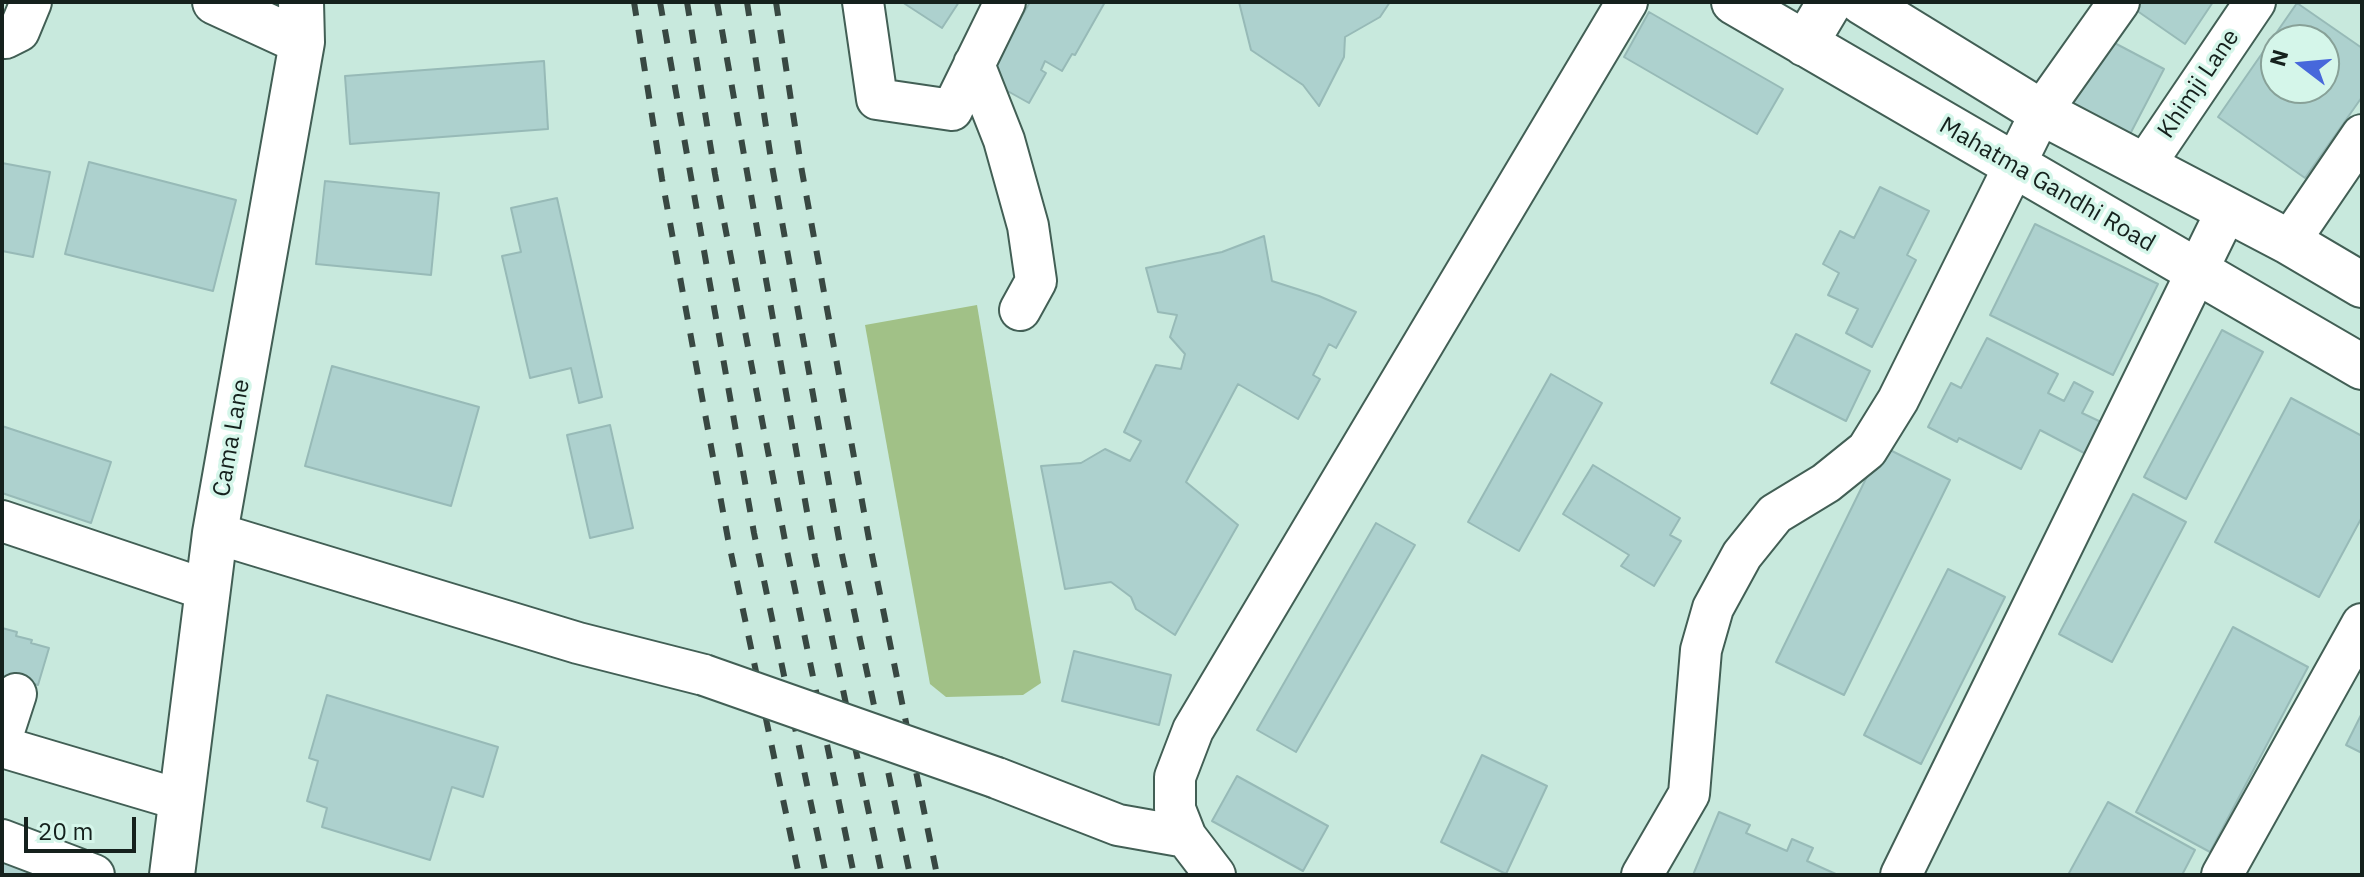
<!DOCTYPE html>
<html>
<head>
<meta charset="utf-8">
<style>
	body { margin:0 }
	#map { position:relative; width:2364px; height:877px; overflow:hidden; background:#c8e9dd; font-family:"IBM Plex Sans",sans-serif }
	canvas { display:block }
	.frame { position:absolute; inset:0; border:4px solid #15211d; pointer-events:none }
	.north { position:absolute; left:2260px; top:24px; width:80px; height:80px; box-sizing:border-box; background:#d5f6ea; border:2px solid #88a198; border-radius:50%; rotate:286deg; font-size:22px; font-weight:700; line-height:32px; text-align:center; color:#15211d }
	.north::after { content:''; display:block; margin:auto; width:28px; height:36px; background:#4768db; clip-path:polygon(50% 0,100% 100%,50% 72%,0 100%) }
	.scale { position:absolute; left:24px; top:817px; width:112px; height:36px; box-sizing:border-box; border:4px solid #15211d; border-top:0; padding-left:10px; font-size:24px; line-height:28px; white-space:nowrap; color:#15211d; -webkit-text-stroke:6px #d5f6ea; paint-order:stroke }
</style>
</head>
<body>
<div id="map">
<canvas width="2364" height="877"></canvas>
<div class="frame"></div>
<div class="north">N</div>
<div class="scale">20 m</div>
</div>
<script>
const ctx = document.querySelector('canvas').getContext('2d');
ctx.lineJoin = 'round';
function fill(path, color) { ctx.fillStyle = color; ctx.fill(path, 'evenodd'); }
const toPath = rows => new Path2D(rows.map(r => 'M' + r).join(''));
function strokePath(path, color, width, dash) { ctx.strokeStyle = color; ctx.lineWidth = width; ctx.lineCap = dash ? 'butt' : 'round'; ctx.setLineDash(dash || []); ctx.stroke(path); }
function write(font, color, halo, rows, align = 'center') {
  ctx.font = font + ' "IBM Plex Sans",sans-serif'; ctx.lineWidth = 7; ctx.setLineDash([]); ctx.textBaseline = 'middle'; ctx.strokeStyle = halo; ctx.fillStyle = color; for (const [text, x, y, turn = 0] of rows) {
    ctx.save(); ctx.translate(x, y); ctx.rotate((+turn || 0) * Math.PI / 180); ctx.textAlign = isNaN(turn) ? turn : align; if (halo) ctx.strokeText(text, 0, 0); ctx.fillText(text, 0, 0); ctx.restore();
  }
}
const green = toPath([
	[977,305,1041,683,1023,695,946,697,930,684,865,325]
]);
const building = toPath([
	[902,2,959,2,942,28,902,2],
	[1030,2,1105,2,1075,55,1072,54,1062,71,1045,61,1041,70,1046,73,1029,103,986,79,1030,2],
	[1239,2,1390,2,1380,17,1345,37,1344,57,1319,106,1303,85,1251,50,1239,2],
	[2137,2,2213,2,2185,44,2133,8,2137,2],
	[2297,3,2362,48,2362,97,2305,178,2218,117,2297,3],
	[2276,40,2324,40,2324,88,2276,88,2276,40],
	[1649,12,1783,89,1757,134,1624,57,1649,12],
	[2107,39,2164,69,2128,138,2071,107,2107,39],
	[544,61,548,129,350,144,345,76,544,61],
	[89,162,236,200,213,291,65,254,89,162],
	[2,163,50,172,33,257,2,251,2,163],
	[325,181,439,193,431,275,316,264,325,181],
	[1880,187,1929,211,1907,255,1916,260,1872,347,1846,333,1858,309,1828,295,1839,273,1823,264,1840,231,1854,238,1880,187],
	[557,198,602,397,579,403,571,368,530,378,502,256,521,252,511,208,557,198],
	[2035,224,2158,284,2113,375,1990,315,2035,224],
	[1264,236,1272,281,1319,296,1356,312,1336,348,1329,344,1313,375,1320,379,1298,419,1238,384,1186,482,1238,525,1175,635,1136,609,1131,597,1111,582,1065,589,1041,466,1081,463,1105,449,1130,461,1141,441,1124,432,1156,365,1181,369,1185,354,1170,337,1177,315,1158,312,1146,268,1222,252,1264,236],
	[2222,330,2263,352,2186,499,2144,477,2222,330],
	[1796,334,1870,371,1846,421,1771,383,1796,334],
	[1987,338,2058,374,2048,393,2064,401,2074,382,2093,392,2082,413,2101,422,2086,454,2040,430,2021,469,1959,438,1957,442,1928,427,1951,383,1961,388,1987,338],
	[332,366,479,407,451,506,305,466,332,366],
	[1551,374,1602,403,1519,551,1468,522,1551,374],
	[2291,398,2362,436,2362,517,2319,597,2215,542,2291,398],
	[610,425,633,528,590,538,567,435,610,425],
	[2,426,111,462,91,523,2,493,2,426],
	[1882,446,1950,480,1844,695,1776,662,1882,446],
	[1593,465,1680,518,1670,535,1681,541,1654,586,1621,566,1629,555,1563,514,1593,465],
	[2133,494,2186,522,2112,662,2059,634,2133,494],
	[1376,523,1415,545,1296,752,1257,730,1376,523],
	[1948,569,2005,597,1921,764,1864,735,1948,569],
	[2233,627,2308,667,2210,852,2136,812,2233,627],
	[2,628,17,632,16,636,32,640,31,643,49,648,38,685,10,678,2,707,2,628],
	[1074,651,1171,675,1159,725,1062,701,1074,651],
	[327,695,498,747,483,797,452,787,430,860,322,827,327,808,307,801,318,761,309,758,327,695],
	[2362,713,2362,753,2346,745,2362,713],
	[1482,755,1547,786,1506,874,1441,842,1482,755],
	[1237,776,1328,826,1303,871,1212,821,1237,776],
	[2108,802,2195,850,2182,875,2068,875,2108,802],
	[1719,812,1750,825,1746,833,1787,851,1792,839,1813,848,1807,861,1838,875,1693,875,1719,812],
	[2,847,32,855,27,875,2,875,2,847]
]);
const street = toPath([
	[863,2,877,99,952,110,1005,2],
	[2,37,5,38,19,31,31,2],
	[974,64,1004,140,1028,226,1036,281,1020,310],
	[2144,166,2255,2],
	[2289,242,2362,135],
	[2,521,207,590],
	[215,533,578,643,704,675],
	[16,694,3,734,3,743,9,749,181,800],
	[997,778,1118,825,1186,837],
	[2,840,94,875],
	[1215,875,1186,837,1175,809,1175,777,1193,730,1627,2],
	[1642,875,1689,794,1701,650,1713,608,1742,555,1775,514,1826,483,1867,450,1898,400,2041,112,2119,2],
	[1901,875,2227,210],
	[2222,875,2362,624]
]);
const secondary = toPath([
	[215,2,302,42],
	[1734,2,2362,367],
	[1862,2,2041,112,2289,242,2362,285],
	[1805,44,1830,2],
	[172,875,215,533,302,42,301,2]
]);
const rail = toPath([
	[634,2,662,179,728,539,799,875],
	[660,2,754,533,826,875],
	[687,2,715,174,786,546,854,875],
	[717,2,815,557,882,875],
	[747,2,772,166,840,545,910,875],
	[776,2,801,166,870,545,937,875]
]);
const streetBridge = toPath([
	[704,675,997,778]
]);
const streetNames = [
	["Khimji Lane",2199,84,-56],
	["Mahatma Gandhi Road",2047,185,30],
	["Cama Lane",232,438,-80]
];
fill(green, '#a1c187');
fill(building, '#add1ce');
strokePath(building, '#97bab7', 2);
strokePath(street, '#425f55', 44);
strokePath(secondary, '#425f55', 48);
strokePath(street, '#fff', 40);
strokePath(secondary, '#fff', 44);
strokePath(rail, '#384842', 6, [14, 14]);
strokePath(streetBridge, '#425f55', 44, []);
strokePath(streetBridge, '#fff', 40);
write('24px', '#15211d', '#d5f6ea', streetNames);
</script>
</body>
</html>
